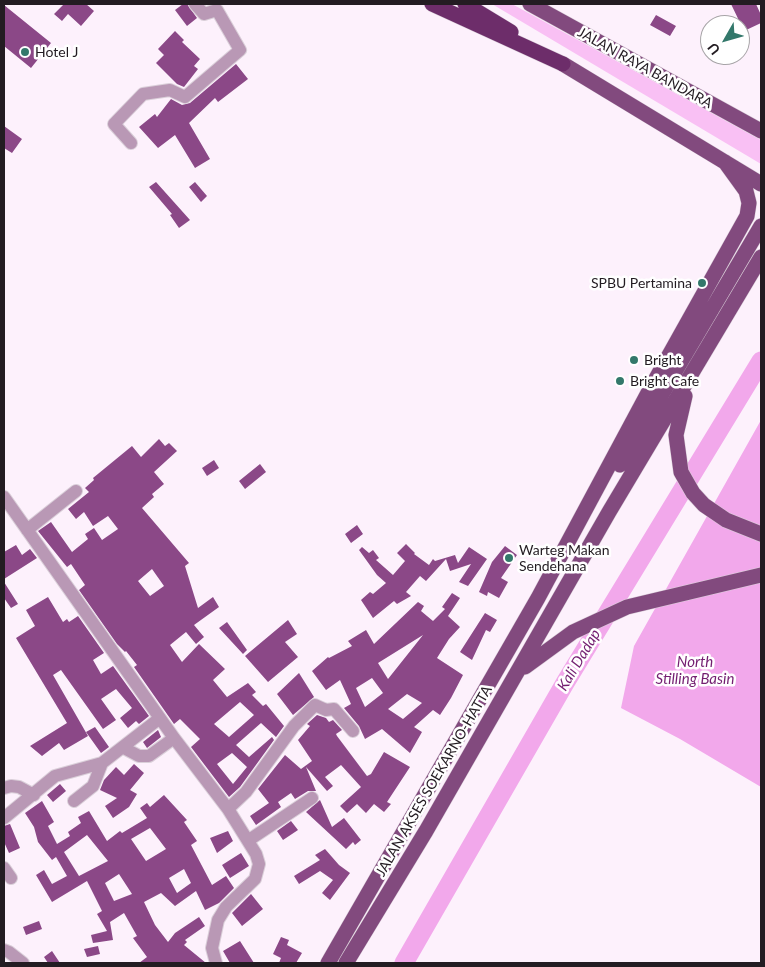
<!DOCTYPE html>
<html>
<head>
<meta charset="utf-8">
<style>
	body { margin:0 }
	#map { position:relative; width:765px; height:967px; overflow:hidden; background:#fdf1fc; font-family:Lato,sans-serif }
	canvas { display:block }
	.frame { position:absolute; inset:0; border:5px solid #231c22; pointer-events:none }
	.north { position:absolute; left:700px; top:15px; width:50px; height:50px; box-sizing:border-box; background:#fff; border:1px solid #a7a4a7; border-radius:50%; rotate:232deg; font-size:14px; font-weight:700; line-height:20px; text-align:center; color:#231c22 }
	.north::after { content:''; display:block; margin:auto; width:18px; height:22px; background:#33786b; clip-path:polygon(50% 0,100% 100%,50% 72%,0 100%) }
</style>
</head>
<body>
<div id="map">
<canvas width="765" height="967"></canvas>
<div class="frame"></div>
<div class="north">U</div>
</div>
<script>
const ctx = document.querySelector('canvas').getContext('2d');
ctx.lineJoin = 'round';
function fill(path, color) { ctx.fillStyle = color; ctx.fill(path, 'evenodd'); }
const toPath = rows => new Path2D(rows.map(r => 'M' + r).join(''));
function strokePath(path, color, width, dash) { ctx.strokeStyle = color; ctx.lineWidth = width; ctx.lineCap = dash ? 'butt' : 'round'; ctx.setLineDash(dash || []); ctx.stroke(path); }
function write(font, color, halo, rows, align = 'center') {
  ctx.font = font + ' Lato,sans-serif'; ctx.lineWidth = 5; ctx.setLineDash([]); ctx.textBaseline = 'middle'; ctx.strokeStyle = halo; ctx.fillStyle = color; for (const [text, x, y, turn = 0] of rows) {
    ctx.save(); ctx.translate(x, y); ctx.rotate((+turn || 0) * Math.PI / 180); ctx.textAlign = isNaN(turn) ? turn : align; if (halo) ctx.strokeText(text, 0, 0); ctx.fillText(text, 0, 0); ctx.restore();
  }
}
const green = toPath([
	[492,4,512,4,761,140,761,164]
]);
const water = toPath([
	[761,420,761,787,680,739,621,708,634,646]
]);
const river = toPath([
	[404,963,565,683,761,361]
]);
const building = toPath([
	[64,4,86,4,94,11,81,26,68,14,62,21,54,14],
	[183,4,187,4,197,18,187,26,175,10],
	[731,4,756,4,761,15,761,23,744,31],
	[4,5,51,43,31,68,4,46],
	[656,15,676,26,670,36,650,25],
	[175,31,184,40,182,42,200,59,194,66,198,69,184,87,177,84,156,63,164,55,158,49],
	[236,64,248,79,218,102,215,98,189,123,210,159,195,168,175,135,158,148,139,127,155,114,157,117,171,99,182,105,190,103],
	[4,126,22,139,12,153,4,148],
	[156,182,190,220,179,228,170,215,172,214,149,187],
	[195,182,207,196,201,202,189,187],
	[159,439,165,446,169,443,177,451,154,472,164,484,152,494,154,497,142,508,189,563,185,566,198,608,213,597,219,607,194,625,204,637,196,644,186,632,170,645,182,662,199,644,225,669,213,680,227,697,248,683,256,692,252,695,263,706,266,704,284,726,276,737,261,723,236,745,249,757,272,737,274,740,240,787,229,797,191,747,200,739,180,719,174,724,134,667,137,665,126,651,125,652,117,644,79,590,85,585,71,564,67,567,38,531,51,522,72,552,88,539,85,534,94,528,102,540,118,529,108,516,93,526,84,512,76,519,68,509,89,492,85,488,94,480,93,478,132,446,141,457],
	[152,569,164,586,150,596,138,581],
	[240,702,254,715,229,737,214,724],
	[232,753,247,767,233,784,217,764],
	[214,460,219,468,207,476,202,468],
	[260,464,266,472,245,489,239,481],
	[357,525,363,534,351,543,345,534],
	[406,544,415,553,414,554,429,565,433,559,435,561,455,555,458,563,469,547,487,559,468,586,459,582,471,564,450,571,446,559,426,581,420,576,406,592,411,596,397,604,394,601,373,618,361,600,370,592,373,594,386,583,377,575,359,550,362,547,369,553,373,550,379,558,376,560,393,575,405,561,397,553],
	[16,545,22,555,30,549,37,558,4,579,4,552],
	[505,546,517,555,501,578,508,582,499,598,488,592,487,596,479,592,492,562],
	[4,582,18,604,11,608,4,598],
	[452,593,460,598,448,616,460,627,449,639,437,658,463,675,451,698,440,715,433,710,414,727,422,732,410,753,382,729,365,739,359,726,344,708,351,704,340,680,326,690,312,671,328,657,329,658,352,646,348,641,366,630,374,644,418,602,424,606,421,611,433,621,445,609,442,607],
	[423,635,388,679,378,663],
	[372,678,383,693,365,707,356,688],
	[407,694,422,703,403,719,388,709],
	[48,597,63,622,67,619,69,622,78,616,104,653,93,660,101,674,113,666,149,716,139,724,136,721,128,728,120,718,132,708,116,689,101,699,116,720,103,729,61,670,53,675,88,736,64,750,59,743,42,756,30,746,67,723,16,638,35,626,26,610],
	[485,613,497,620,490,632,486,630,472,660,460,652],
	[288,620,297,634,285,642,298,657,268,682,245,656],
	[227,622,247,650,243,654,219,628],
	[299,673,314,697,293,715,277,694],
	[317,715,326,718,329,722,333,720,342,730,336,734,337,736,367,776,371,774,384,752,410,767,387,802,391,804,384,812,374,804,366,813,357,804,347,813,340,806,361,787,341,765,325,777,333,786,327,791,306,767,316,791,308,791,295,799,291,793,278,802,281,807,256,825,250,816,269,803,258,789,285,755,301,769,312,761,298,740,310,726,307,724],
	[95,727,109,747,101,753,86,732],
	[158,730,161,737,147,748,143,742],
	[134,764,144,773,130,790,137,794,129,807,113,818,105,806,117,798,100,790,104,780,116,767,124,775],
	[60,784,66,791,53,802,47,795],
	[164,795,187,820,184,822,197,841,191,845,212,885,226,876,234,888,219,903,205,910,196,891,175,906,161,893,144,902,155,925,168,942,175,933,199,917,205,926,185,940,187,942,184,945,206,963,139,963,147,957,133,938,137,936,124,913,110,922,113,940,93,943,91,935,107,931,97,914,102,911,87,881,52,902,36,875,44,870,52,884,67,876,56,857,52,860,38,842,34,827,25,813,42,801,54,822,48,826,57,844,70,836,68,832,81,823,78,817,89,811,107,841,120,831,122,833,147,818,140,808,147,803,150,807],
	[150,828,166,849,146,861,131,839],
	[87,835,108,861,79,876,64,852],
	[184,869,191,883,177,893,169,878],
	[119,874,132,894,114,901,105,883],
	[320,800,332,827,344,818,361,840,355,845,353,842,346,849,306,812],
	[291,821,298,830,283,840,277,831],
	[10,824,20,848,9,853,4,842,4,826],
	[228,831,233,841,217,853,210,838],
	[325,849,339,865,350,873,330,900,322,893,333,880,320,871,299,884,294,876,320,860,315,855],
	[241,853,249,866,230,878,222,865],
	[251,894,263,909,242,926,232,913],
	[39,921,42,929,26,935,23,927],
	[281,937,289,940,287,945,302,953,296,963,279,963,281,958,273,954],
	[240,941,254,963,230,963,223,951],
	[98,946,100,954,87,957,84,949],
	[52,951,60,963,48,963,44,957]
]);
const minor = toPath([
	[131,143,114,124,143,94,170,90,185,97,240,50,217,10,204,14,195,4],
	[4,497,174,738,228,809,256,854,259,864,255,879,226,907,218,920,212,948,216,963],
	[27,530,76,491],
	[124,748,139,756,149,756,174,738],
	[4,788,11,786,19,787,34,795],
	[74,801,93,786,102,763,160,718],
	[228,809,246,792,294,726,315,705,326,710,334,709,353,731],
	[4,818,55,776,102,763],
	[249,840,312,798],
	[4,868,11,878],
	[4,950,9,952,23,963]
]);
const major = toPath([
	[530,4,761,131],
	[563,64,761,184],
	[685,396,676,435,681,472,693,493,704,505,726,520,761,534],
	[620,465,761,226],
	[525,667,573,632,627,607,761,575],
	[328,963,538,598,649,391,747,216,749,203,746,191,725,162],
	[346,963,426,831,609,512,761,257]
]);
const highway = toPath([
	[432,4,563,64],
	[465,4,511,32]
]);
const markers = [
	[25,52,5,"#33786b"],
	[702,283,5,"#33786b"],
	[634,360,5,"#33786b"],
	[620,381,5,"#33786b"],
	[509,558,5,"#33786b"]
];
const poiNames = [
	["Hotel J",35,52],
	["SPBU Pertamina",692,283,"right"],
	["Bright",644,360],
	["Bright Cafe",630,381],
	["Warteg Makan",519,550],
	["Sendehana",519,566]
];
const streetNames = [
	["JALAN RAYA BANDARA",645,68,29],
	["JALAN AKSES SOEKARNO-HATTA",434,781,-60]
];
const waterNames = [
	["Kali Dadap",579,660,-59],
	["North",695,662],
	["Stilling Basin",695,679]
];
fill(green, '#f9c0f4');
fill(water, '#f2a8eb');
strokePath(river, '#f2a8eb', 19);
fill(building, '#8b4887');
strokePath(minor, '#dacfd9', 14);
strokePath(major, '#dacfd9', 16);
strokePath(highway, '#dacfd9', 16);
strokePath(minor, '#b998b5', 12);
strokePath(major, '#824a7e', 15);
strokePath(highway, '#6d2d6a', 15);
for (const [x, y, r, color] of markers) { const dot = new Path2D(); dot.arc(x, y, r, 0, 2 * Math.PI); ctx.fillStyle = color; ctx.fill(dot); strokePath(dot, '#fff', 2); }
write('14px', '#231c22', '#fff', poiNames, 'left');
write('14px', '#231c22', '#fff', streetNames);
write('italic 15px', '#731e70', '#fff', waterNames);
</script>
</body>
</html>
